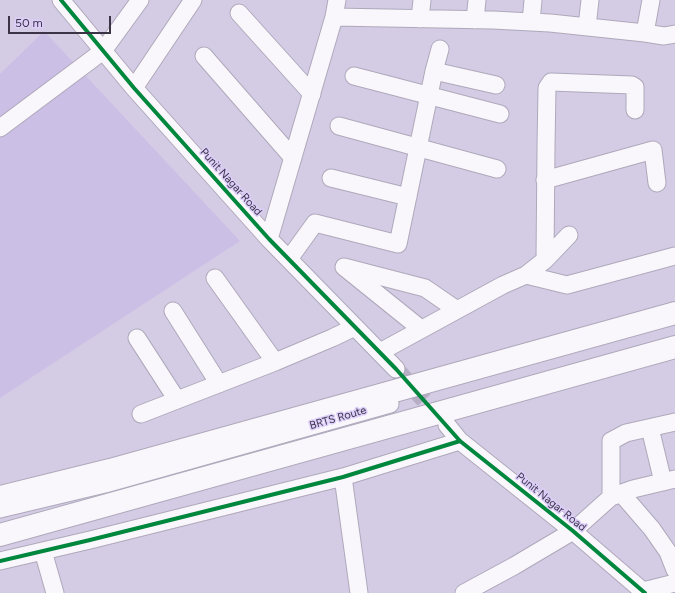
<!DOCTYPE html>
<html>
<head>
<meta charset="utf-8">
<style>
	body { margin:0 }
	#map { position:relative; width:675px; height:593px; overflow:hidden; background:#d4cce4; font-family:Figtree,sans-serif }
	canvas { display:block }
	.scale { position:absolute; left:8px; top:16px; width:103px; height:18px; box-sizing:border-box; border:2px solid #3b3446; border-top:0; padding-left:5px; font-size:12px; line-height:14px; white-space:nowrap; color:#3b3446; -webkit-text-stroke:3px #ddcefb; paint-order:stroke }
</style>
</head>
<body>
<div id="map">
<canvas width="675" height="593"></canvas>
<div class="scale">50 m</div>
</div>
<script>
const ctx = document.querySelector('canvas').getContext('2d');
ctx.lineJoin = 'round';
function fill(path, color) { ctx.fillStyle = color; ctx.fill(path, 'evenodd'); }
const toPath = rows => new Path2D(rows.map(r => 'M' + r).join(''));
function strokePath(path, color, width, dash) { ctx.strokeStyle = color; ctx.lineWidth = width; ctx.lineCap = dash ? 'butt' : 'round'; ctx.setLineDash(dash || []); ctx.stroke(path); }
function write(font, color, halo, rows, align = 'center') {
  ctx.font = font + ' Figtree,sans-serif'; ctx.lineWidth = 3; ctx.setLineDash([]); ctx.textBaseline = 'middle'; ctx.strokeStyle = halo; ctx.fillStyle = color; for (const [text, x, y, turn = 0] of rows) {
    ctx.save(); ctx.translate(x, y); ctx.rotate((+turn || 0) * Math.PI / 180); ctx.textAlign = isNaN(turn) ? turn : align; if (halo) ctx.strokeText(text, 0, 0); ctx.fillText(text, 0, 0); ctx.restore();
  }
}
const built = toPath([
	[44,31,240,241,0,398,0,74]
]);
const minorTunnel = toPath([
	[396,369,443,421]
]);
const minor = toPath([
	[61,0,134,88,269,239,396,369],
	[239,13,312,94],
	[334,17,493,20,550,23,645,33,651,0],
	[420,19,422,0],
	[475,20,477,0],
	[531,22,533,0],
	[587,27,590,0],
	[645,33,664,36,675,34],
	[204,56,293,158],
	[434,71,440,49],
	[354,76,500,114],
	[134,88,193,0],
	[339,126,497,169],
	[0,128,103,51,140,0],
	[331,178,408,197],
	[545,180,653,150,657,183],
	[269,239,334,17,337,0],
	[289,259,315,223,398,244,434,71,496,85],
	[545,260,546,148,547,88,551,82,632,85,635,87,635,110],
	[526,275,567,285,675,256],
	[215,278,275,362],
	[173,311,219,384],
	[421,329,344,267,425,288,457,310],
	[137,338,177,400],
	[380,352,503,285,526,275,545,260,569,235],
	[141,414,275,362,332,338,355,327],
	[447,425,460,441,573,531,645,593],
	[650,428,663,482],
	[343,477,359,593],
	[621,493,652,529,668,552,675,570],
	[611,497,611,441,626,433,675,422],
	[0,509,105,484,390,404],
	[43,551,55,593],
	[0,561,90,540,343,477,460,441],
	[464,593,514,566,573,531,611,497,633,489,675,479],
	[640,593,643,591,675,583]
]);
const major = toPath([
	[0,497,110,470,675,313],
	[0,535,675,347]
]);
const cycleway = toPath([
	[61,0,134,88,269,239,396,369,460,441,573,531,645,593],
	[0,561,90,540,343,477,460,441]
]);
const streetNames = [
	["Punit Nagar Road",231,182,48],
	["BRTS Route",338,418,-16],
	["Punit Nagar Road",551,502,39]
];
fill(built, '#ccbfe6');
strokePath(minorTunnel, '#b5aec4', 17, [17, 8]);
strokePath(minor, '#afa8bb', 19);
strokePath(major, '#afa8bb', 24);
strokePath(minor, '#f9f7fb', 17);
strokePath(major, '#f9f7fb', 22);
strokePath(cycleway, '#00873e', 4);
write('11px', '#3b3446', '#ddcefb', streetNames);
</script>
</body>
</html>
